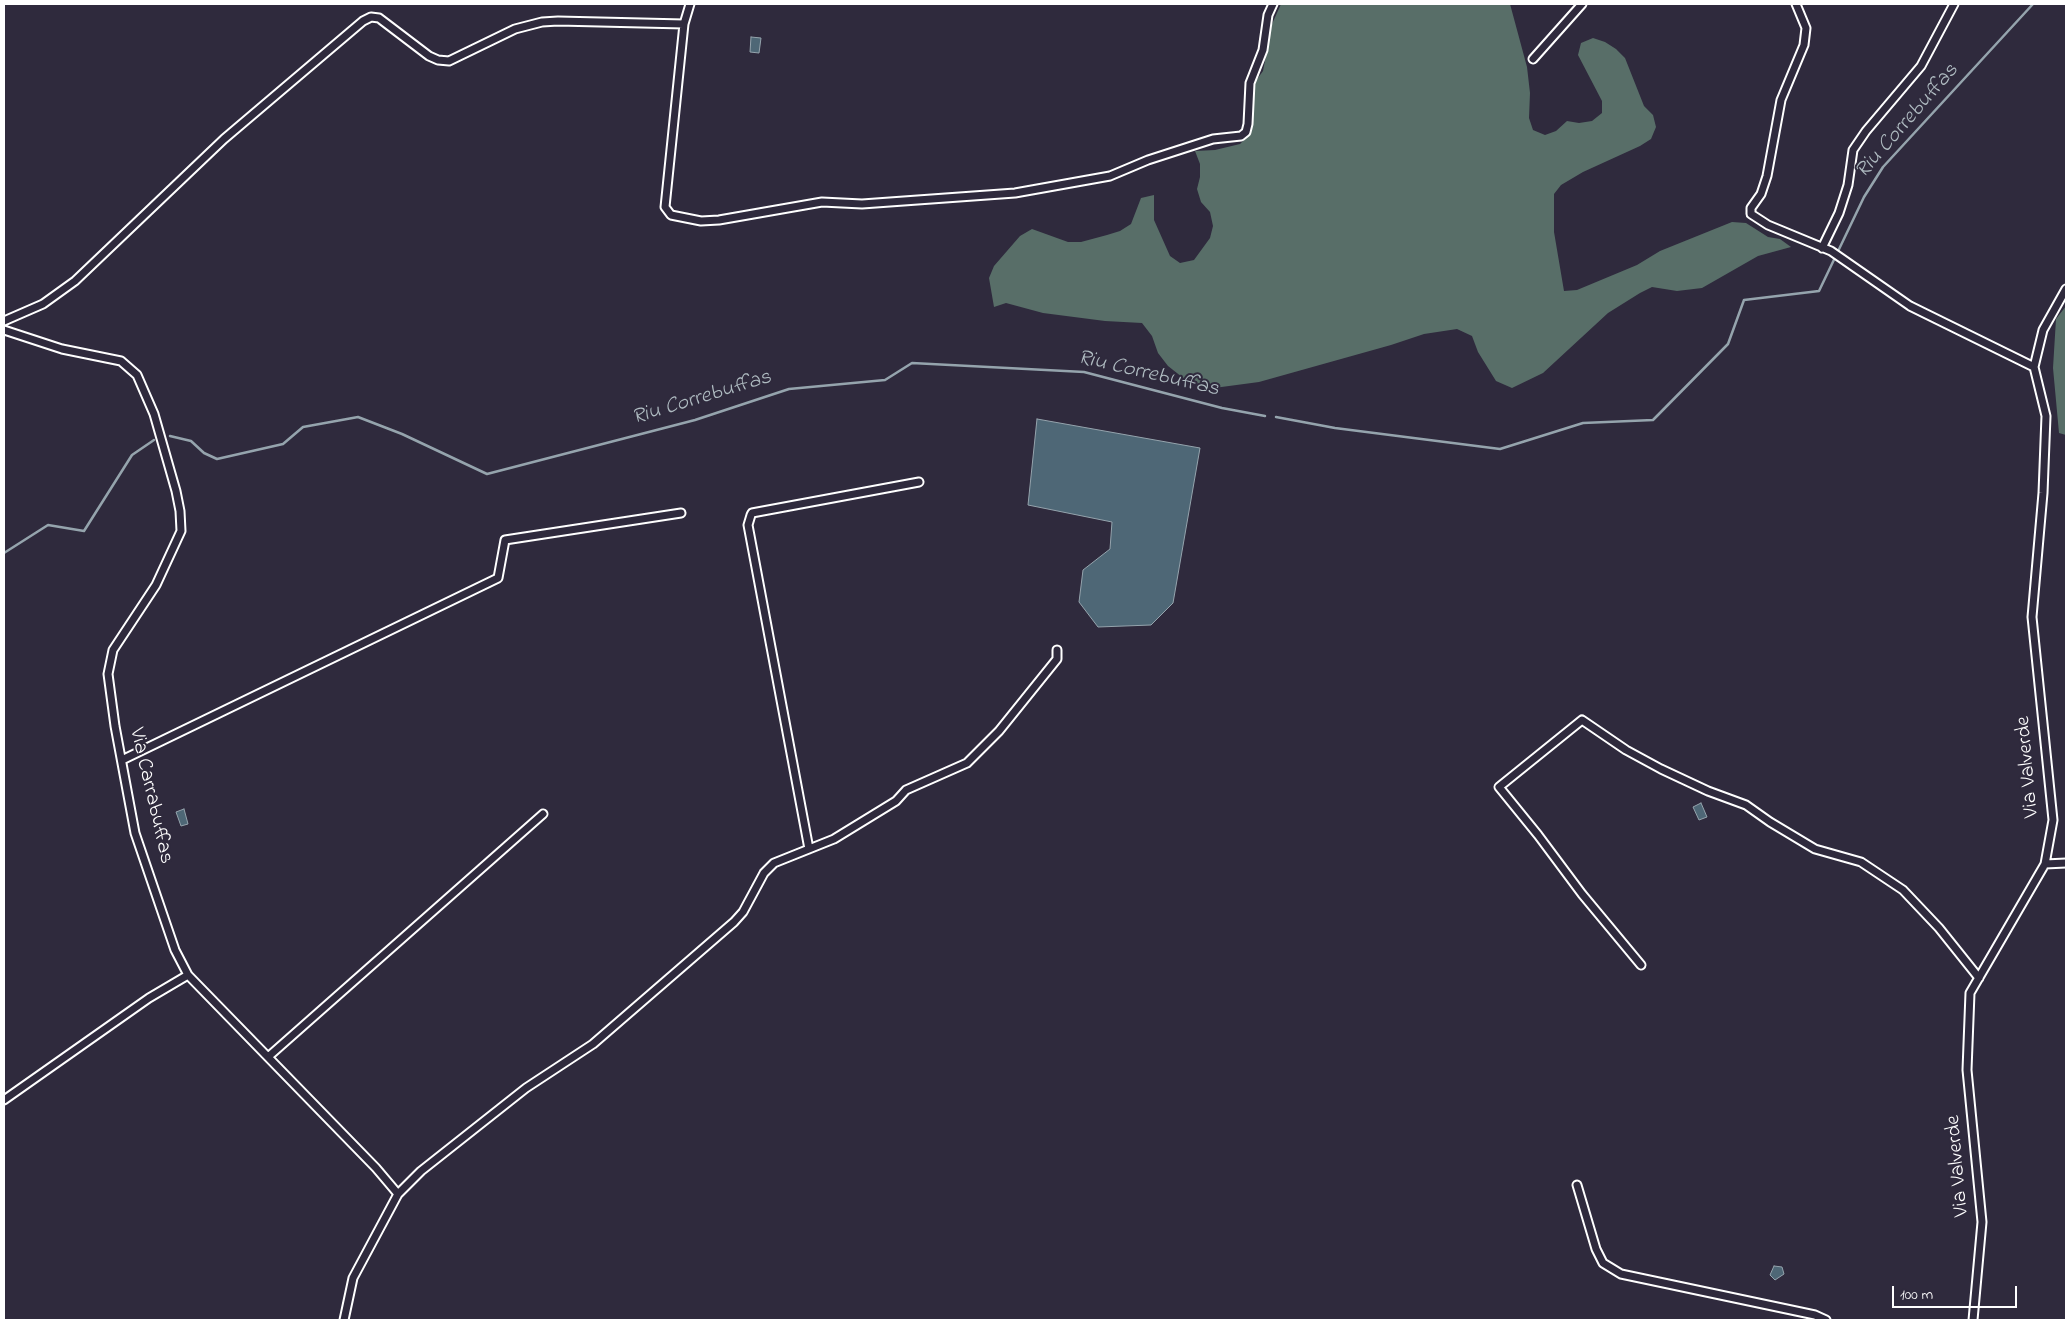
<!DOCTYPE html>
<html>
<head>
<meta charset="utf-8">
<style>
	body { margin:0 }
	#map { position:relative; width:2070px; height:1324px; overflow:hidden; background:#2f2a3d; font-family:"Indie Flower",sans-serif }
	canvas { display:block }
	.frame { position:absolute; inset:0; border:5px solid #fff; pointer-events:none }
	.scale { position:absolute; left:1892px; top:1286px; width:125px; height:22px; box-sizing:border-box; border:2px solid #fff; border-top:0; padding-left:6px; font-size:15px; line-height:18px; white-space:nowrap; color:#fff; -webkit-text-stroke:4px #2f2a3d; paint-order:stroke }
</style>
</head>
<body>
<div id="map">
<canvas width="2070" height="1324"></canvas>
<div class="frame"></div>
<div class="scale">100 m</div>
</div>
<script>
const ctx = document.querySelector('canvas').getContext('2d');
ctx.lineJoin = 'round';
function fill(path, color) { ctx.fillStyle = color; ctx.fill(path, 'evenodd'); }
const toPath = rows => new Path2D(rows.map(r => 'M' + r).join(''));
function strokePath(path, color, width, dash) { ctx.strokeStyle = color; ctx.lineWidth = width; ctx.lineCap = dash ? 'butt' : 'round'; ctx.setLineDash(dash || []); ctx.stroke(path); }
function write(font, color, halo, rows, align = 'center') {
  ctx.font = font + ' "Indie Flower",sans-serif'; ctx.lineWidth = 4; ctx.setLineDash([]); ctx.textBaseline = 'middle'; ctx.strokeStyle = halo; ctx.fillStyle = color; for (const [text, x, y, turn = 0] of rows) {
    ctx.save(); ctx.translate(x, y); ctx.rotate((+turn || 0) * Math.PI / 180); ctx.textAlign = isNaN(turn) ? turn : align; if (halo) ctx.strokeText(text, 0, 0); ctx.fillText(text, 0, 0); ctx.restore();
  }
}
const green = toPath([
	[1281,4,1510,4,1527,67,1530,93,1529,118,1533,130,1545,135,1556,131,1567,121,1579,123,1592,121,1602,113,1602,101,1578,55,1581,43,1593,38,1605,42,1616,49,1625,58,1644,106,1653,115,1656,127,1651,139,1640,146,1583,172,1561,185,1554,194,1554,232,1564,291,1577,290,1637,265,1660,251,1732,222,1746,223,1768,237,1780,239,1791,247,1758,256,1702,288,1677,291,1652,287,1640,293,1608,313,1543,373,1512,388,1496,381,1478,352,1472,336,1457,329,1424,334,1391,345,1259,382,1214,388,1198,385,1182,377,1168,366,1158,353,1152,336,1142,323,1105,321,1043,313,1006,303,994,307,989,278,994,266,1020,236,1032,229,1068,242,1081,242,1107,235,1120,231,1131,224,1141,198,1154,195,1154,220,1170,256,1180,263,1194,260,1210,238,1213,226,1210,212,1201,202,1197,189,1200,177,1200,164,1195,151,1215,150,1240,144,1248,136,1252,121,1252,95,1255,82,1263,71,1272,24],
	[2066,306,2066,435,2059,433,2053,368,2056,319]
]);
const water = toPath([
	[751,37,761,38,759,53,750,52,751,37],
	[1037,419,1200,448,1173,603,1151,625,1098,627,1079,602,1083,570,1110,549,1112,522,1028,505,1037,419],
	[1701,803,1707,817,1699,820,1693,807,1701,803],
	[184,809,188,824,181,826,176,812,184,809],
	[1774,1266,1782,1267,1784,1274,1775,1280,1770,1275,1774,1266]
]);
const stream = toPath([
	[1276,417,1335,428,1500,449,1583,423,1653,420,1728,344,1744,300,1819,291,1864,197,1883,167,2033,4],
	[170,436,191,441,204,453,217,459,283,444,303,427,358,417,402,434,487,474,695,420,789,389,885,380,912,363,1084,372,1222,408,1265,416],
	[4,553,48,525,84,531,132,455,154,440]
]);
const minor = toPath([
	[1796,4,1806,28,1804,45,1781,100,1767,176,1761,194,1751,208,1751,214,1768,225,1831,251,1910,306,2034,367],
	[684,24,665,207,671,215,701,221,719,220,822,202,862,204,1015,193,1110,176,1148,160,1213,139,1241,136,1246,132,1248,124,1250,83,1263,50,1268,15,1273,4],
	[1533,59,1582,4],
	[1822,248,1839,213,1848,185,1853,150,1866,131,1921,66,1954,4],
	[4,321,43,304,75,281,224,139,363,21,371,17,379,18,429,56,438,60,449,61,515,29,542,22,558,21,684,24,690,4],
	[4,330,62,349,121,361,137,375,154,414,176,491,180,511,181,531,156,585,113,650,108,674,115,726,135,833,175,950,188,975,376,1168,398,1194,353,1278,344,1320],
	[122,760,498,578,505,540,681,513],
	[809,849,748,525,751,515,752,513,919,482],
	[2045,864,2066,863],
	[1641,965,1582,894,1538,835,1499,787,1582,720,1626,750,1661,769,1708,791,1746,805,1770,822,1815,849,1861,862,1903,890,1939,928,1979,978],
	[268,1057,543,814],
	[4,1100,149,998,188,975],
	[1577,1185,1596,1249,1603,1263,1621,1274,1815,1315,1826,1320],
	[398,1194,421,1171,526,1088,593,1044,734,922,743,912,764,873,774,863,834,839,896,801,906,790,967,763,999,731,1057,659,1057,650],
	[1973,1320,1982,1222,1967,1070,1970,993,2045,864,2053,820,2032,617,2043,493,2046,416,2034,367,2043,330,2066,289]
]);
const streetNames = [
	["Via Valverde",2029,767,-95],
	["Via Carrabuffas",150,796,77],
	["Via Valverde",1959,1166,-95]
];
const waterNames = [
	["Riu Correbuffas",1908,122,-49],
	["Riu Correbuffas",1148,375,13],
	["Riu Correbuffas",702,399,-17]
];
fill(green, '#586e68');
fill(water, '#4e6776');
strokePath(water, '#95a4ad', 1);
strokePath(stream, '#95a4ad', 2.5);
strokePath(minor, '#fff', 11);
strokePath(minor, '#2f2a3d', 7);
write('21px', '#fff', '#2f2a3d', streetNames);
write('italic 22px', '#afbbc1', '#2f2a3d', waterNames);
</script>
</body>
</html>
